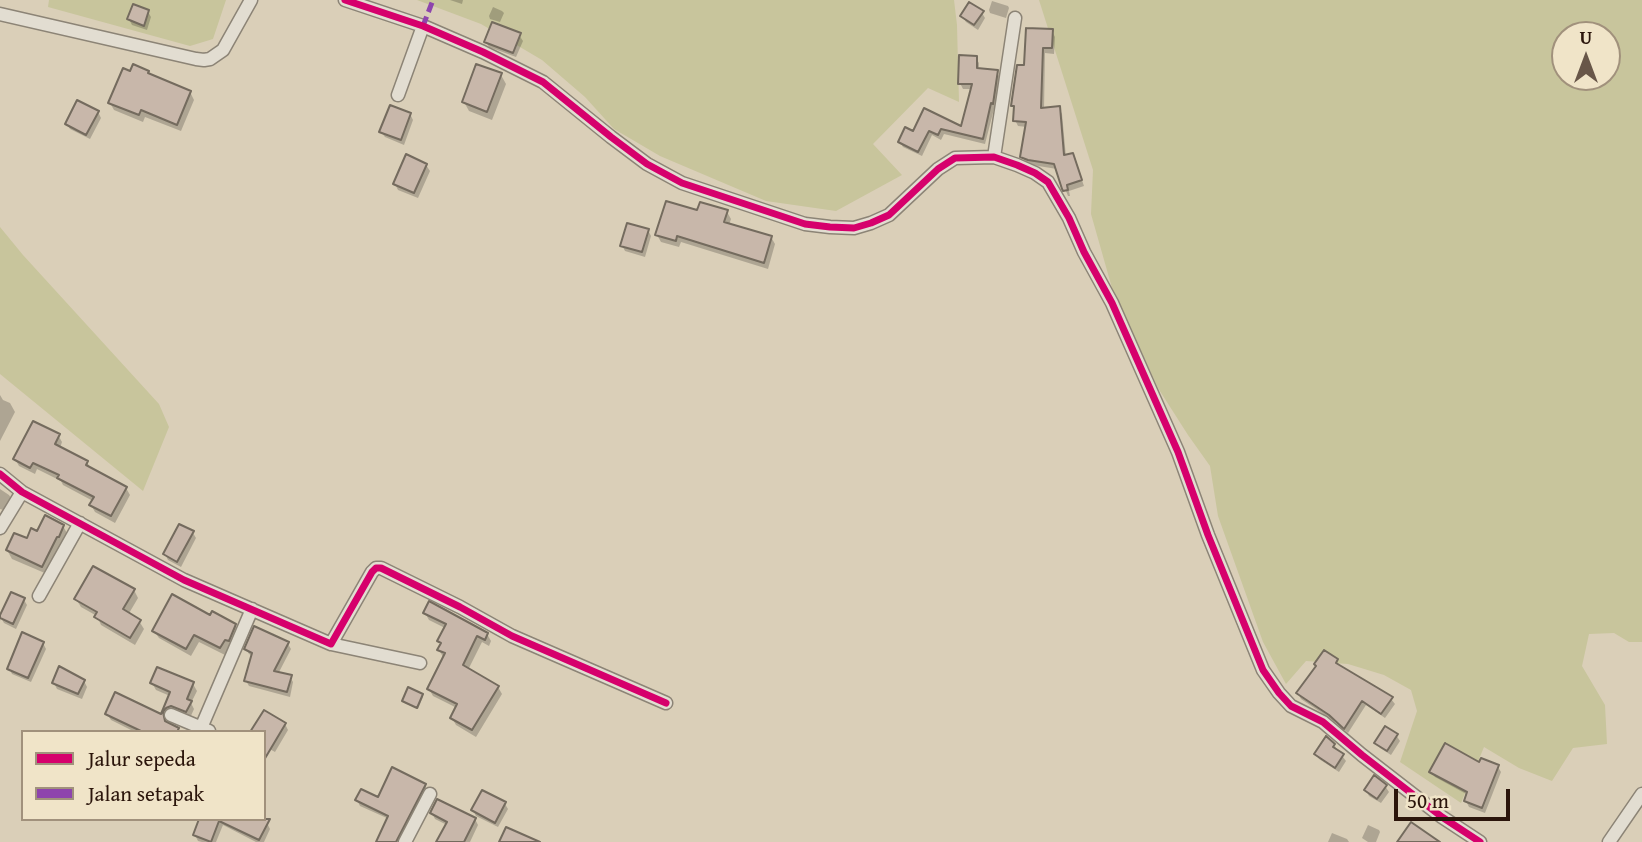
<!DOCTYPE html>
<html>
<head>
<meta charset="utf-8">
<style>
	body { margin:0 }
	#map { position:relative; width:1642px; height:842px; overflow:hidden; background:#dacfb8; font-family:"Gentium Book Plus",serif }
	canvas { display:block }
	.legend { position:absolute; left:21px; top:730px; width:245px; height:91px; box-sizing:border-box; background:#f0e4c8; border:2px solid #a1917c; margin:0; padding:9px 12px; list-style:none; font-size:21px; color:#2b150b }
	.legend li { display:flex; align-items:center; gap:14px; height:35px }
	.legend b { width:35px; border:2px solid #a1917c }
	.north { position:absolute; left:1551px; top:21px; width:70px; height:70px; box-sizing:border-box; background:#f0e4c8; border:2px solid #a1917c; border-radius:50%; rotate:0deg; font-size:19px; font-weight:700; line-height:28px; text-align:center; color:#2b150b }
	.north::after { content:''; display:block; margin:auto; width:24px; height:32px; background:#685648; clip-path:polygon(50% 0,100% 100%,50% 72%,0 100%) }
	.scale { position:absolute; left:1394px; top:789px; width:116px; height:32px; box-sizing:border-box; border:4px solid #2b150b; border-top:0; padding-left:9px; font-size:21px; line-height:24px; white-space:nowrap; color:#2b150b; -webkit-text-stroke:5px #f0e4c8; paint-order:stroke }
</style>
</head>
<body>
<div id="map">
<canvas width="1642" height="842"></canvas>
<ul class="legend">
<li><b style="height:9px;background:#d6006c"></b>Jalur sepeda</li>
<li><b style="height:9px;background:#8e44ad"></b>Jalan setapak</li>
</ul>
<div class="north">U</div>
<div class="scale">50 m</div>
</div>
<script>
const ctx = document.querySelector('canvas').getContext('2d');
ctx.lineJoin = 'round';
function fill(path, color) { ctx.fillStyle = color; ctx.fill(path, 'evenodd'); }
const toPath = rows => new Path2D(rows.map(r => 'M' + r).join(''));
function strokePath(path, color, width, dash) { ctx.strokeStyle = color; ctx.lineWidth = width; ctx.lineCap = dash ? 'butt' : 'round'; ctx.setLineDash(dash || []); ctx.stroke(path); }
const green = toPath([
	[49,0,226,0,213,39,190,46,48,7],
	[417,0,954,0,957,25,959,102,928,88,873,144,902,175,836,211,766,201,660,156,614,129,585,97,542,60,481,24],
	[1039,0,1642,0,1642,642,1629,642,1614,633,1589,634,1582,666,1605,705,1607,744,1573,748,1552,781,1519,768,1484,747,1461,803,1400,762,1417,711,1411,690,1384,675,1348,664,1306,661,1286,684,1263,642,1218,516,1210,466,1188,435,1158,388,1112,288,1091,214,1093,170],
	[1565,35,1607,35,1607,77,1565,77],
	[0,227,23,255,159,404,169,427,143,491,0,374]
]);
const shadow = toPath([
	[450,0,463,0,462,4],
	[992,1,1008,6,1009,8,1006,18,990,13,989,10],
	[493,7,502,11,504,13,500,22,490,19,489,16],
	[148,12,151,17,147,30,132,25,129,19],
	[982,13,985,18,978,30,966,22,962,16],
	[1052,31,1055,37,1054,54,1045,53,1044,110,1059,108,1062,114,1066,157,1075,160,1084,186,1069,191,1070,196,1068,196,1057,169,1032,165,1026,163,1022,157,1027,127,1018,126,1015,120,1016,111,1012,105,1026,67],
	[519,35,523,41,516,57,489,47,486,42],
	[976,58,979,63,979,70,997,72,1000,78,996,109,994,109,985,144,944,134,941,140,932,135,922,156,903,147,900,142,914,133,925,111,962,129,972,89,963,89,960,83],
	[147,72,149,75,190,92,194,100,181,131,145,117,143,122,114,110,110,103,131,73],
	[501,75,506,84,492,120,469,111,464,102],
	[98,112,101,118,90,139,70,129,67,124],
	[410,114,413,120,404,145,385,137,381,132],
	[426,165,430,171,418,198,398,190,395,184],
	[727,212,731,219,729,225,771,237,775,244,768,269,681,242,679,247,661,242,657,235],
	[648,230,651,236,645,257,625,251,622,245],
	[0,395,3,400,10,403,15,412,0,441],
	[58,435,62,442,60,448,87,462,91,469,126,488,130,495,115,523,95,512,91,505,93,501,63,485,61,481,37,469,35,474,19,466,15,459],
	[0,489,9,495,13,501,7,511,0,509],
	[63,526,68,535,47,574,12,559,7,550],
	[193,533,196,538,181,567,168,560,165,554],
	[134,590,138,598,128,615,139,621,144,629,135,645,101,625,97,616,81,607,76,599],
	[24,600,27,605,16,629,4,623,1,618,0,621,0,614,1,616],
	[425,613,487,634,491,641,489,646,482,642,468,670,498,687,502,694,476,737,456,725,452,718,457,708,433,696,429,689,443,657,439,650,441,645,439,641,445,628,429,620],
	[210,618,235,625,240,633,225,655,199,642,191,656,159,638,154,631],
	[43,643,46,649,31,682,12,674,9,668],
	[288,644,291,649,278,674,290,677,293,682,290,697,249,686,246,681,253,656,249,654,246,649],
	[1338,663,1340,666,1391,699,1395,704,1385,718,1366,705,1348,733,1334,721,1301,699,1298,693,1332,671],
	[84,681,87,687,82,699,57,689,54,683],
	[152,683,193,684,197,691,191,703,194,709,190,718,170,714,166,720,166,724,183,732,135,732,111,720,107,714,161,716,170,696,156,690],
	[422,695,423,697,418,709,405,703,404,701],
	[264,712,285,724,288,730,275,752,264,746],
	[1396,735,1400,741,1391,755,1380,748,1376,743],
	[1334,745,1346,761,1339,772,1319,759,1316,754],
	[1480,764,1498,767,1501,772,1485,813,1469,807,1466,801,1468,795,1435,777,1431,772],
	[425,785,428,791,401,842,378,842,389,819,360,806,357,800,379,799],
	[1385,786,1389,792,1381,803,1369,796,1366,790],
	[483,792,505,804,508,809,498,827,476,816,473,810],
	[432,813,475,819,478,825,470,842,438,842,447,825,435,819],
	[201,819,267,823,270,829,264,842,256,842,223,825,216,842,202,842,198,841,195,835],
	[1368,825,1379,830,1380,832,1376,842,1368,842,1362,838],
	[1332,833,1347,839,1349,842,1328,842]
]);
const building = toPath([
	[969,2,984,11,974,25,960,16,969,2],
	[133,4,149,10,144,26,127,19,133,4],
	[492,22,521,33,513,53,484,42,492,22],
	[1026,28,1053,29,1052,48,1043,48,1041,108,1060,106,1064,155,1073,153,1082,180,1067,185,1068,190,1063,191,1062,189,1054,164,1028,160,1020,157,1026,122,1013,121,1014,106,1011,106,1017,65,1024,65,1026,28],
	[959,55,977,56,977,68,998,70,993,104,991,103,983,139,941,129,938,135,929,131,918,152,898,142,905,127,913,131,924,108,961,126,972,84,958,84,959,55],
	[133,64,149,71,148,73,191,91,177,125,141,110,139,115,108,103,123,68,130,71,133,64],
	[476,64,502,73,487,112,462,102,476,64],
	[77,100,99,111,86,135,65,124,77,100],
	[390,105,411,113,401,140,379,132,390,105],
	[406,154,427,164,414,193,393,184,406,154],
	[666,201,697,210,700,202,728,210,724,222,772,236,764,263,677,236,676,241,655,235,666,201],
	[627,223,649,229,642,252,620,246,627,223],
	[33,421,60,434,55,444,88,461,86,465,127,487,111,516,89,505,94,497,57,478,59,475,33,463,30,468,13,459,33,421],
	[45,515,64,525,59,537,57,537,42,567,6,550,14,533,27,538,31,528,37,531,45,515],
	[179,524,194,531,177,562,163,554,179,524],
	[93,566,135,589,123,609,141,620,130,638,94,617,97,612,74,599,93,566],
	[11,592,25,598,13,624,0,618,0,615,11,592],
	[172,594,210,615,212,611,236,624,229,641,225,640,220,648,194,635,186,649,152,631,172,594],
	[429,601,488,633,485,640,477,636,463,665,499,686,472,730,450,718,457,704,427,689,445,653,437,650,441,643,437,641,446,624,423,613,429,601],
	[254,626,289,642,274,671,292,675,287,692,244,681,252,653,244,649,254,626],
	[22,632,44,642,28,678,7,669,22,632],
	[1324,650,1338,659,1336,663,1393,697,1381,714,1362,701,1344,729,1329,715,1296,693,1316,666,1314,664,1324,650],
	[59,666,85,680,78,694,52,683,59,666],
	[157,667,194,682,187,699,192,701,186,712,171,706,166,708,163,712,165,721,179,728,177,732,143,732,105,714,115,692,161,714,170,692,150,683,157,667],
	[408,687,423,694,417,708,402,701,408,687],
	[264,710,286,723,264,760,264,732,250,732,264,710],
	[1385,726,1398,734,1387,751,1374,743,1385,726],
	[1326,736,1335,744,1333,747,1344,754,1335,768,1314,754,1326,736],
	[1445,743,1479,762,1481,758,1499,765,1482,808,1464,801,1467,792,1429,772,1445,743],
	[392,767,426,784,396,842,376,842,388,816,355,800,361,789,378,797,392,767],
	[1374,775,1387,785,1377,799,1364,790,1374,775],
	[482,790,506,802,495,823,471,810,482,790],
	[437,799,476,818,464,842,436,842,447,822,430,813,437,799],
	[199,819,270,819,259,840,219,821,211,842,193,835,199,819],
	[1411,822,1440,842,1397,842,1411,822],
	[506,827,540,842,499,842,506,827]
]);
const street = toPath([
	[345,0,423,26,483,52,543,82,611,137,647,164,682,183,805,224,830,227,854,228,871,223,889,215,938,169,955,158,994,157,1017,165,1035,173,1048,182,1069,218,1084,252,1112,303,1178,452,1208,535,1263,670,1279,693,1291,706,1323,722,1362,755,1442,817,1480,842],
	[0,14,196,59,204,60,210,59,223,50,251,0],
	[398,95,423,26],
	[994,157,1015,18],
	[0,474,22,492,184,580,331,644,372,572,376,568,381,568,460,607,512,636,666,703],
	[0,528,22,492],
	[39,596,80,523],
	[331,644,420,663],
	[171,715,209,731],
	[201,728,252,609],
	[405,842,430,794],
	[1609,842,1642,794]
]);
const quiet = toPath([
	[423,26,433,0]
]);
const cycleway = toPath([
	[345,0,423,26,483,52,543,82,611,137,647,164,682,183,805,224,830,227,854,228,871,223,889,215,938,169,955,158,994,157,1017,165,1035,173,1048,182,1069,218,1084,252,1112,303,1178,452,1208,535,1263,670,1279,693,1291,706,1323,722,1362,755,1442,817,1480,842],
	[0,474,22,492,184,580,331,644,372,572,376,568,381,568,460,607,512,636,666,703]
]);
fill(green, '#c8c59c');
fill(shadow, '#0003');
fill(building, '#c8b7aa');
strokePath(building, '#746b5e', 2);
strokePath(street, '#8c8476', 15);
strokePath(street, '#e2ddd1', 12);
strokePath(quiet, '#8e44ad', 5, [10, 5]);
strokePath(cycleway, '#d6006c', 7);
</script>
</body>
</html>
